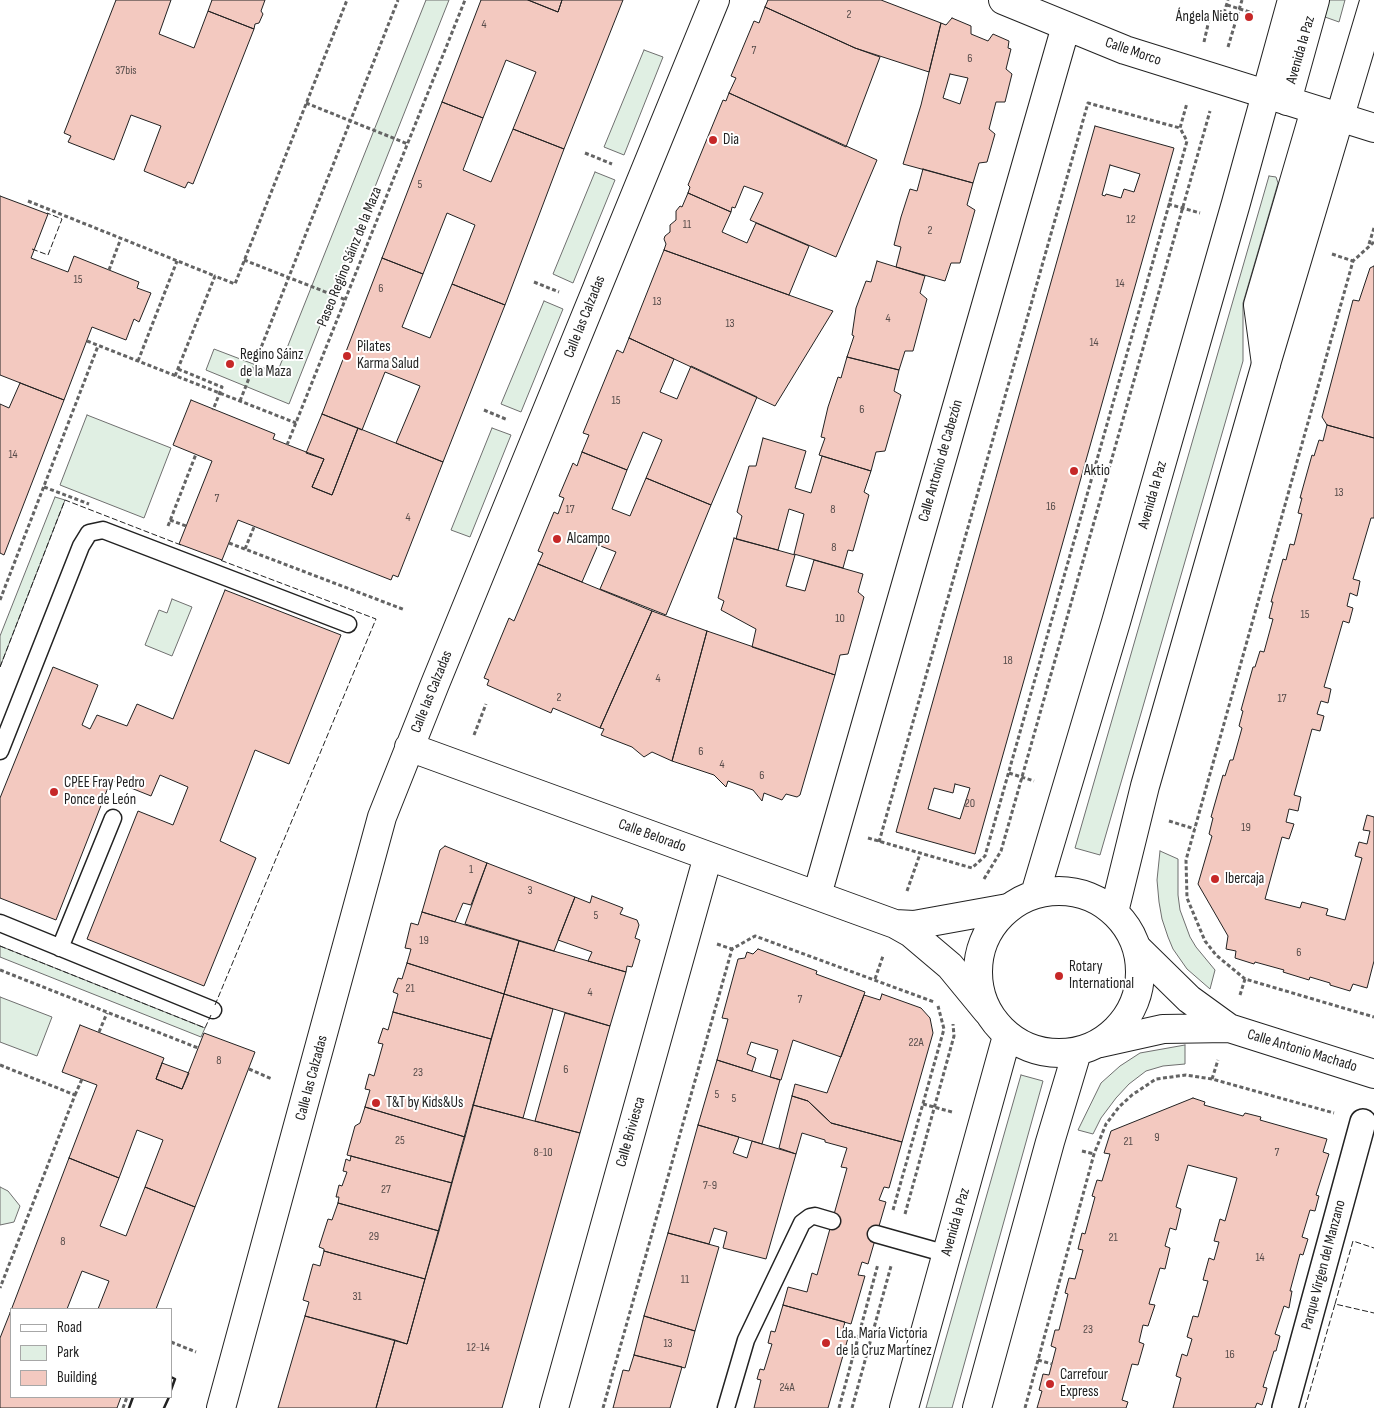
<!DOCTYPE html>
<html>
<head>
<meta charset="utf-8">
<style>
	body { margin:0 }
	#map { position:relative; width:1374px; height:1408px; overflow:hidden; background:#fff; font-family:"Sofia Sans Condensed",sans-serif }
	canvas { display:block }
	.legend { position:absolute; left:10px; top:1308px; width:162px; height:90px; box-sizing:border-box; background:#fff; border:1px solid #a7a7a7; margin:0; padding:6px 9px; list-style:none; font-size:15px; color:#222 }
	.legend li { display:flex; align-items:center; gap:10px; height:25px }
	.legend b { width:25px; border:1px solid #a7a7a7 }
</style>
</head>
<body>
<div id="map">
<canvas width="1374" height="1408"></canvas>
<ul class="legend">
<li><b style="height:6px;background:#fff"></b>Road</li>
<li><b style="height:14px;background:#e0efe3"></b>Park</li>
<li><b style="height:14px;background:#f3c9c0"></b>Building</li>
</ul>
</div>
<script>
const ctx = document.querySelector('canvas').getContext('2d');
ctx.lineJoin = 'round';
function fill(path, color) { ctx.fillStyle = color; ctx.fill(path, 'evenodd'); }
const toPath = rows => new Path2D(rows.map(r => 'M' + r).join(''));
function strokePath(path, color, width, dash) { ctx.strokeStyle = color; ctx.lineWidth = width; ctx.lineCap = dash ? 'butt' : 'round'; ctx.setLineDash(dash || []); ctx.stroke(path); }
function write(font, color, halo, rows, align = 'center') {
  ctx.font = font + ' "Sofia Sans Condensed",sans-serif'; ctx.lineWidth = 4; ctx.setLineDash([]); ctx.textBaseline = 'middle'; ctx.strokeStyle = halo; ctx.fillStyle = color; for (const [text, x, y, turn = 0] of rows) {
    ctx.save(); ctx.translate(x, y); ctx.rotate((+turn || 0) * Math.PI / 180); ctx.textAlign = isNaN(turn) ? turn : align; if (halo) ctx.strokeText(text, 0, 0); ctx.fillText(text, 0, 0); ctx.restore();
  }
}
const green = toPath([
	[426,0,449,0,289,404,206,370,214,349,277,373,426,0],
	[1329,0,1345,0,1339,22,1325,17,1329,0],
	[644,50,663,57,624,155,604,147,644,50],
	[595,172,615,180,573,283,553,274,595,172],
	[1269,176,1276,177,1278,183,1243,303,1243,361,1100,855,1075,848,1269,176],
	[544,301,563,309,521,412,501,404,544,301],
	[87,415,171,448,144,518,60,485,87,415],
	[492,428,511,435,470,537,451,530,492,428],
	[55,497,65,500,0,667,0,636,55,497],
	[172,599,192,607,172,656,145,645,159,610,167,613,172,599],
	[1160,851,1178,859,1178,895,1180,910,1190,937,1196,947,1215,970,1210,989,1187,969,1173,949,1168,937,1162,919,1159,902,1157,880,1160,851],
	[0,946,205,1028,201,1037,0,957,0,946],
	[0,997,52,1017,37,1056,0,1042,0,997],
	[1185,1045,1185,1064,1163,1066,1146,1071,1129,1084,1116,1098,1101,1118,1093,1134,1078,1130,1101,1083,1120,1066,1140,1053,1185,1045],
	[1021,1075,1043,1081,952,1408,926,1408,1021,1075],
	[0,1187,8,1191,20,1206,14,1222,0,1225,0,1187]
]);
const building = toPath([
	[116,0,171,0,159,34,194,48,208,11,254,29,193,184,188,182,185,188,144,171,161,126,131,115,114,160,68,142,71,136,64,133,116,0],
	[212,0,265,0,261,11,263,14,259,23,255,24,254,29,208,11,212,0],
	[481,0,528,0,558,12,562,0,623,0,564,149,513,129,536,72,506,60,483,118,442,102,481,0],
	[528,0,562,0,558,12,528,0],
	[768,0,881,0,941,23,929,72,855,48,765,7,768,0],
	[765,7,855,48,880,57,846,147,729,93,736,78,731,76,754,21,759,23,765,7],
	[952,18,971,26,971,34,988,41,993,34,1009,41,1008,48,1011,49,1006,69,1012,74,1005,102,996,102,989,129,995,134,987,162,979,163,973,183,903,164,921,105,941,23,946,25,952,18],
	[950,74,968,78,960,104,943,98,950,74],
	[729,93,877,160,836,257,750,220,763,193,744,186,735,208,732,207,731,212,688,193,690,187,688,185,723,100,726,101,729,93],
	[442,102,483,118,463,170,491,182,513,129,564,149,505,305,452,284,475,225,447,213,423,274,382,258,442,102],
	[1095,126,1174,148,975,854,896,832,1095,126],
	[1110,165,1140,174,1134,192,1124,189,1121,198,1106,194,1105,196,1102,195,1110,165],
	[955,784,970,788,960,819,928,809,934,788,953,793,955,784],
	[923,169,973,183,967,205,975,210,960,263,951,263,945,281,896,267,901,247,894,245,901,217,910,189,917,191,923,169],
	[688,193,731,212,722,232,747,243,756,223,809,246,789,295,664,250,666,244,664,239,665,236,670,232,670,225,676,220,676,211,680,206,682,207,688,193],
	[0,196,48,214,31,258,68,272,74,256,139,282,137,288,151,293,139,322,134,319,126,340,92,327,64,400,0,375,0,196],
	[664,250,833,311,775,406,629,338,664,250],
	[382,258,423,274,402,327,430,338,452,284,505,305,443,462,396,443,420,386,385,372,362,430,322,414,382,258],
	[877,261,925,276,920,293,927,299,913,351,905,351,899,370,847,357,854,336,852,335,856,308,866,281,871,282,877,261],
	[1374,266,1374,438,1327,425,1322,417,1353,300,1359,301,1370,268,1374,266],
	[629,338,674,359,660,392,677,399,691,366,757,397,711,505,646,478,662,440,643,432,627,470,582,452,589,435,583,433,617,350,623,353,629,338],
	[847,357,899,370,894,391,901,395,885,451,876,452,871,471,819,455,825,438,821,437,828,407,838,377,841,378,847,357],
	[20,383,64,400,4,555,0,553,0,404,9,408,20,383],
	[191,400,275,434,273,439,324,459,312,487,332,495,358,428,443,462,398,577,393,575,391,580,238,520,222,560,179,544,212,461,173,445,191,400],
	[322,414,358,428,332,495,312,487,324,459,306,453,322,414],
	[1327,425,1374,438,1374,518,1371,518,1353,579,1360,581,1357,596,1350,593,1347,606,1353,608,1349,623,1343,621,1324,687,1331,689,1328,703,1321,701,1317,714,1324,716,1320,731,1312,729,1294,795,1301,797,1298,811,1289,809,1286,822,1294,824,1289,839,1282,837,1265,899,1300,908,1302,902,1328,909,1326,915,1345,920,1362,858,1355,856,1359,842,1367,844,1370,831,1363,830,1367,815,1374,817,1374,961,1367,988,1353,984,1350,991,1330,985,1330,983,1310,977,1309,980,1283,972,1284,970,1255,962,1254,964,1235,958,1236,951,1226,949,1228,936,1198,884,1212,836,1209,834,1213,818,1211,817,1223,775,1225,776,1230,760,1233,760,1242,728,1239,726,1243,711,1241,710,1253,667,1255,667,1260,651,1264,652,1273,619,1269,618,1273,602,1271,602,1283,559,1286,560,1290,544,1294,545,1302,514,1298,513,1302,498,1300,498,1312,455,1314,456,1319,440,1323,441,1327,425],
	[763,438,806,451,795,488,811,493,822,456,871,471,864,492,869,495,853,551,848,550,843,568,794,554,804,514,789,509,778,550,736,539,742,516,737,512,749,466,756,466,763,438],
	[582,452,627,470,612,509,630,516,646,478,711,505,666,615,600,589,616,552,598,545,582,582,538,564,543,553,538,551,554,512,558,514,564,498,559,496,573,463,577,466,582,452],
	[734,538,795,555,786,586,805,591,814,560,863,574,858,592,864,597,848,654,840,655,835,675,752,647,756,629,721,610,724,601,718,598,734,538],
	[538,564,652,611,600,728,553,708,551,713,487,685,489,680,484,678,509,618,514,621,538,564],
	[225,590,341,635,289,764,255,750,220,841,256,858,204,986,87,939,138,811,173,825,188,787,160,775,151,796,111,780,56,920,0,898,0,798,53,667,98,685,82,725,90,729,97,715,127,726,137,704,173,719,225,590],
	[652,611,707,631,672,761,652,752,644,757,632,747,601,735,604,729,600,728,652,611],
	[707,631,835,675,800,795,797,797,786,794,782,800,764,793,762,801,753,790,728,781,726,787,714,775,672,761,707,631],
	[445,846,487,863,471,905,463,903,455,922,422,912,440,850,445,846],
	[487,863,575,897,554,951,465,924,487,863],
	[592,896,623,908,620,914,637,920,639,925,635,938,640,940,632,967,627,966,626,972,588,961,592,952,558,940,575,897,590,903,592,896],
	[422,912,519,941,504,994,407,963,411,949,405,948,411,923,418,925,422,912],
	[519,941,626,972,610,1026,504,994,519,941],
	[758,949,817,971,816,974,865,992,841,1057,793,1040,781,1080,770,1077,778,1050,751,1042,747,1054,756,1058,752,1071,717,1060,728,1019,722,1018,738,959,745,958,747,952,753,954,758,949],
	[407,963,504,994,491,1039,393,1012,398,994,393,992,398,978,402,979,407,963],
	[504,994,553,1009,523,1118,473,1105,504,994],
	[882,994,921,1008,930,1018,933,1033,902,1142,831,1123,808,1101,792,1096,795,1084,827,1093,864,995,880,1000,882,994],
	[393,1012,491,1039,465,1137,365,1107,370,1090,365,1089,369,1074,374,1076,383,1044,378,1043,383,1028,388,1030,393,1012],
	[565,1013,610,1026,580,1133,535,1121,565,1013],
	[80,1025,164,1058,156,1079,182,1089,204,1033,255,1052,195,1207,145,1187,163,1140,137,1130,119,1178,69,1158,97,1085,62,1072,80,1025],
	[717,1060,780,1080,762,1144,698,1125,717,1060],
	[162,1063,189,1073,182,1089,156,1079,162,1063],
	[792,1096,808,1101,831,1123,902,1142,889,1188,884,1187,879,1200,886,1202,868,1264,862,1262,858,1275,865,1276,851,1324,783,1305,788,1287,807,1292,812,1273,817,1275,847,1168,841,1167,847,1148,825,1142,825,1140,802,1133,796,1154,779,1148,792,1096],
	[1193,1098,1205,1102,1204,1105,1243,1116,1245,1113,1261,1117,1260,1120,1327,1139,1323,1152,1329,1154,1316,1195,1319,1196,1315,1211,1310,1210,1302,1237,1308,1239,1303,1255,1300,1254,1290,1291,1292,1291,1289,1308,1284,1306,1275,1334,1280,1336,1276,1351,1274,1351,1263,1387,1267,1388,1262,1405,1257,1403,1255,1408,1173,1408,1181,1378,1176,1376,1182,1354,1187,1356,1192,1339,1187,1337,1193,1316,1198,1317,1208,1281,1203,1280,1209,1258,1214,1260,1219,1242,1214,1241,1220,1219,1225,1221,1237,1178,1188,1165,1176,1207,1181,1209,1176,1230,1170,1228,1165,1246,1170,1248,1165,1269,1160,1268,1149,1304,1155,1305,1148,1326,1143,1325,1139,1342,1144,1344,1138,1365,1132,1364,1122,1400,1128,1402,1126,1408,1037,1408,1042,1391,1039,1390,1043,1374,1049,1375,1056,1348,1051,1346,1055,1330,1059,1330,1068,1294,1065,1293,1069,1278,1075,1279,1083,1250,1078,1249,1082,1233,1085,1234,1095,1197,1092,1196,1097,1180,1102,1181,1110,1154,1104,1153,1111,1131,1193,1098],
	[473,1105,580,1133,502,1408,376,1408,395,1340,407,1344,473,1105],
	[365,1107,465,1137,452,1183,347,1155,355,1126,360,1123,365,1107],
	[698,1125,739,1137,733,1153,747,1158,752,1141,796,1154,766,1259,723,1248,727,1232,714,1228,709,1244,668,1233,698,1125],
	[351,1156,452,1183,439,1231,338,1203,339,1197,336,1197,339,1185,342,1186,347,1172,343,1171,346,1159,350,1161,351,1156],
	[69,1158,119,1178,100,1226,126,1236,145,1187,195,1207,156,1309,98,1309,109,1281,82,1271,67,1309,11,1309,11,1314,10,1313,69,1158],
	[338,1203,439,1231,425,1279,324,1251,324,1249,319,1247,328,1219,332,1220,338,1203],
	[668,1233,719,1247,695,1331,644,1316,668,1233],
	[324,1251,425,1279,407,1344,305,1316,309,1302,303,1300,313,1264,320,1266,324,1251],
	[783,1305,845,1322,841,1336,848,1338,828,1408,754,1408,761,1380,757,1379,760,1369,764,1370,772,1344,768,1343,771,1331,775,1332,783,1305],
	[10,1313,11,1314,11,1397,121,1397,117,1408,0,1408,0,1338,10,1313],
	[305,1316,395,1340,376,1408,278,1408,305,1316],
	[644,1316,695,1331,685,1368,634,1355,644,1316],
	[634,1355,682,1367,670,1408,613,1408,623,1370,629,1371,634,1355]
]);
const path = toPath([
	[1227,5,1253,13],
	[1204,42,1209,20,1224,13,1228,0],
	[1228,47,1242,0],
	[306,103,408,144],
	[585,153,612,164],
	[28,201,215,276],
	[1168,204,1200,213],
	[1374,242,1353,261,1186,860,1187,898,1205,941,1216,955,1245,979,1374,1017],
	[1369,244,1374,228],
	[1332,254,1353,261],
	[244,260,346,300],
	[109,270,121,238],
	[534,282,559,292],
	[87,341,296,423],
	[138,361,177,261],
	[178,369,222,387,213,410],
	[175,376,215,276,235,284,347,0],
	[240,401,398,0],
	[484,410,508,420],
	[287,445,465,0],
	[44,487,89,504],
	[170,520,186,526],
	[168,526,196,454],
	[229,543,405,610],
	[245,549,254,527],
	[0,600,98,346],
	[474,735,486,704],
	[1009,773,1034,781],
	[1169,821,1195,829],
	[868,838,972,868,985,856,1187,141,1180,128,1187,103],
	[879,842,1088,103,1180,128],
	[984,879,1001,851,1022,777,1210,111],
	[907,891,920,854],
	[717,944,732,949],
	[0,970,198,1048],
	[875,979,883,956],
	[1240,995,1245,979],
	[99,1032,107,1013],
	[0,1065,75,1095,0,1288],
	[249,1069,272,1079],
	[1212,1079,1218,1060],
	[75,1095,82,1079],
	[923,1104,952,1112],
	[1082,1151,1094,1154],
	[893,1210,944,1029,938,1006],
	[905,1214,954,1036,953,1024],
	[171,1342,196,1352],
	[1038,1360,1052,1364],
	[123,1408,127,1397],
	[603,1408,732,949,755,936,934,1002],
	[839,1408,878,1264],
	[852,1408,891,1266],
	[1025,1408,1094,1154,1106,1124,1119,1107,1132,1095,1156,1079,1186,1075,1212,1079,1334,1113]
]);
const service = toPath([
	[0,751,81,546,89,533,103,530,348,624],
	[0,923,213,1010],
	[60,948,113,818],
	[876,1234,947,1254],
	[726,1408,746,1340,802,1223,810,1217,815,1216,832,1221]
]);
const pedestrian = toPath([
	[1285,1408,1363,1122]
]);
const minor = toPath([
	[1003,0,1125,50,1374,128],
	[1287,101,1315,0],
	[1266,364,1258,305,1315,110],
	[409,747,895,924,911,933,950,966,987,1011],
	[817,895,1066,26],
	[895,924,914,925,1008,908],
	[1138,949,1189,999,1229,1028],
	[1100,1043,1163,1029,1229,1028,1374,1074],
	[221,1408,382,817,435,684,715,0],
	[554,1408,708,856]
]);
const secondary = toPath([
	'978 972a81 81 0 1 1 162 0a81 81 0 1 1-162 0Z',
	[1035,894,1116,622,1236,203,1292,0],
	[1114,912,1145,786,1266,364,1374,2],
	[904,1408,1007,1036],
	[977,1408,1050,1142,1077,1052]
]);
const fence = toPath([
	[32,249,48,255,62,219,47,213],
	[0,667,65,500,181,545],
	[0,946,205,1028,211,1015],
	[215,1005,376,619,220,560],
	[1335,1304,1353,1241,1374,1248],
	[1305,1408,1335,1304,1374,1313]
]);
const wall = toPath([
	[171,1377,175,1379,171,1390],
	[129,1408,133,1397],
	[164,1408,169,1397]
]);
const markers = [
	[1249,17,5,"#c62828"],
	[713,140,5,"#c62828"],
	[347,356,5,"#c62828"],
	[230,364,5,"#c62828"],
	[1074,471,5,"#c62828"],
	[557,539,5,"#c62828"],
	[54,792,5,"#c62828"],
	[1215,879,5,"#c62828"],
	[1059,976,5,"#c62828"],
	[376,1103,5,"#c62828"],
	[826,1343,5,"#c62828"],
	[1050,1384,5,"#c62828"]
];
const numberNames = [
	["2",849,15],
	["4",484,25],
	["7",754,51],
	["6",970,59],
	["37bis",126,71],
	["5",420,185],
	["12",1131,220],
	["11",687,225],
	["2",930,231],
	["15",78,280],
	["14",1120,284],
	["6",381,289],
	["13",657,302],
	["4",888,319],
	["13",730,324],
	["14",1094,343],
	["15",616,401],
	["6",862,410],
	["14",13,455],
	["13",1339,493],
	["7",217,499],
	["16",1051,507],
	["17",570,510],
	["8",833,510],
	["4",408,518],
	["8",834,548],
	["15",1305,615],
	["10",840,619],
	["18",1008,661],
	["4",658,679],
	["2",559,698],
	["17",1282,699],
	["6",701,752],
	["4",722,765],
	["6",762,776],
	["20",970,804],
	["19",1246,828],
	["1",471,870],
	["3",530,891],
	["5",596,916],
	["19",424,941],
	["6",1299,953],
	["21",410,989],
	["4",590,993],
	["7",800,1000],
	["22A",916,1043],
	["8",219,1061],
	["6",566,1070],
	["23",418,1073],
	["5",717,1095],
	["5",734,1099],
	["9",1157,1138],
	["25",400,1141],
	["21",1128,1142],
	["8-10",543,1153],
	["7",1277,1153],
	["7-9",710,1186],
	["27",386,1190],
	["29",374,1237],
	["21",1113,1238],
	["8",63,1242],
	["14",1260,1258],
	["11",685,1280],
	["31",357,1297],
	["23",1088,1330],
	["13",668,1344],
	["12-14",478,1348],
	["16",1230,1355],
	["24A",787,1388]
];
const poiNames = [
	["Ángela Nieto",1239,17,"right"],
	["Dia",723,140],
	["Pilates",357,347],
	["Karma Salud",357,364],
	["Regino Sáinz",240,355],
	["de la Maza",240,372],
	["Aktio",1084,471],
	["Alcampo",567,539],
	["CPEE Fray Pedro",64,783],
	["Ponce de León",64,800],
	["Ibercaja",1225,879],
	["Rotary",1069,967],
	["International",1069,984],
	["T&T by Kids&Us",386,1103],
	["Lda. María Victoria",836,1334],
	["de la Cruz Martínez",836,1351],
	["Carrefour",1060,1375],
	["Express",1060,1392]
];
const streetNames = [
	["Avenida la Paz",1301,50,-74],
	["Calle Morco",1133,52,19],
	["Paseo Regino Sáinz de la Maza",350,257,-68],
	["Calle las Calzadas",585,317,-68],
	["Calle Antonio de Cabezón",941,461,-74],
	["Avenida la Paz",1153,495,-74],
	["Calle las Calzadas",432,692,-68],
	["Calle Belorado",652,836,20],
	["Calle Antonio Machado",1302,1051,17],
	["Calle las Calzadas",312,1078,-75],
	["Calle Briviesca",631,1132,-74],
	["Avenida la Paz",956,1222,-74],
	["Parque Virgen del Manzano",1324,1265,-75]
];
fill(green, '#e0efe3');
strokePath(green, '#6f6f6f', 1);
fill(building, '#f3c9c0');
strokePath(building, '#222', 1);
strokePath(service, '#222', 19);
strokePath(pedestrian, '#222', 28);
strokePath(minor, '#222', 30);
strokePath(secondary, '#222', 30);
strokePath(path, '#646464', 3, [4, 2.5]);
strokePath(service, '#fff', 16);
strokePath(pedestrian, '#fff', 25);
strokePath(minor, '#fff', 28);
strokePath(secondary, '#fff', 28);
strokePath(fence, '#222', 1, [6, 2.5]);
strokePath(wall, '#222', 2.5);
for (const [x, y, r, color] of markers) { const dot = new Path2D(); dot.arc(x, y, r, 0, 2 * Math.PI); ctx.fillStyle = color; ctx.fill(dot); strokePath(dot, '#fff', 2); }
write('12px', '#564c4a', null, numberNames);
write('15px', '#222', '#fff', poiNames, 'left');
write('15px', '#222', '#fff', streetNames);
</script>
</body>
</html>
